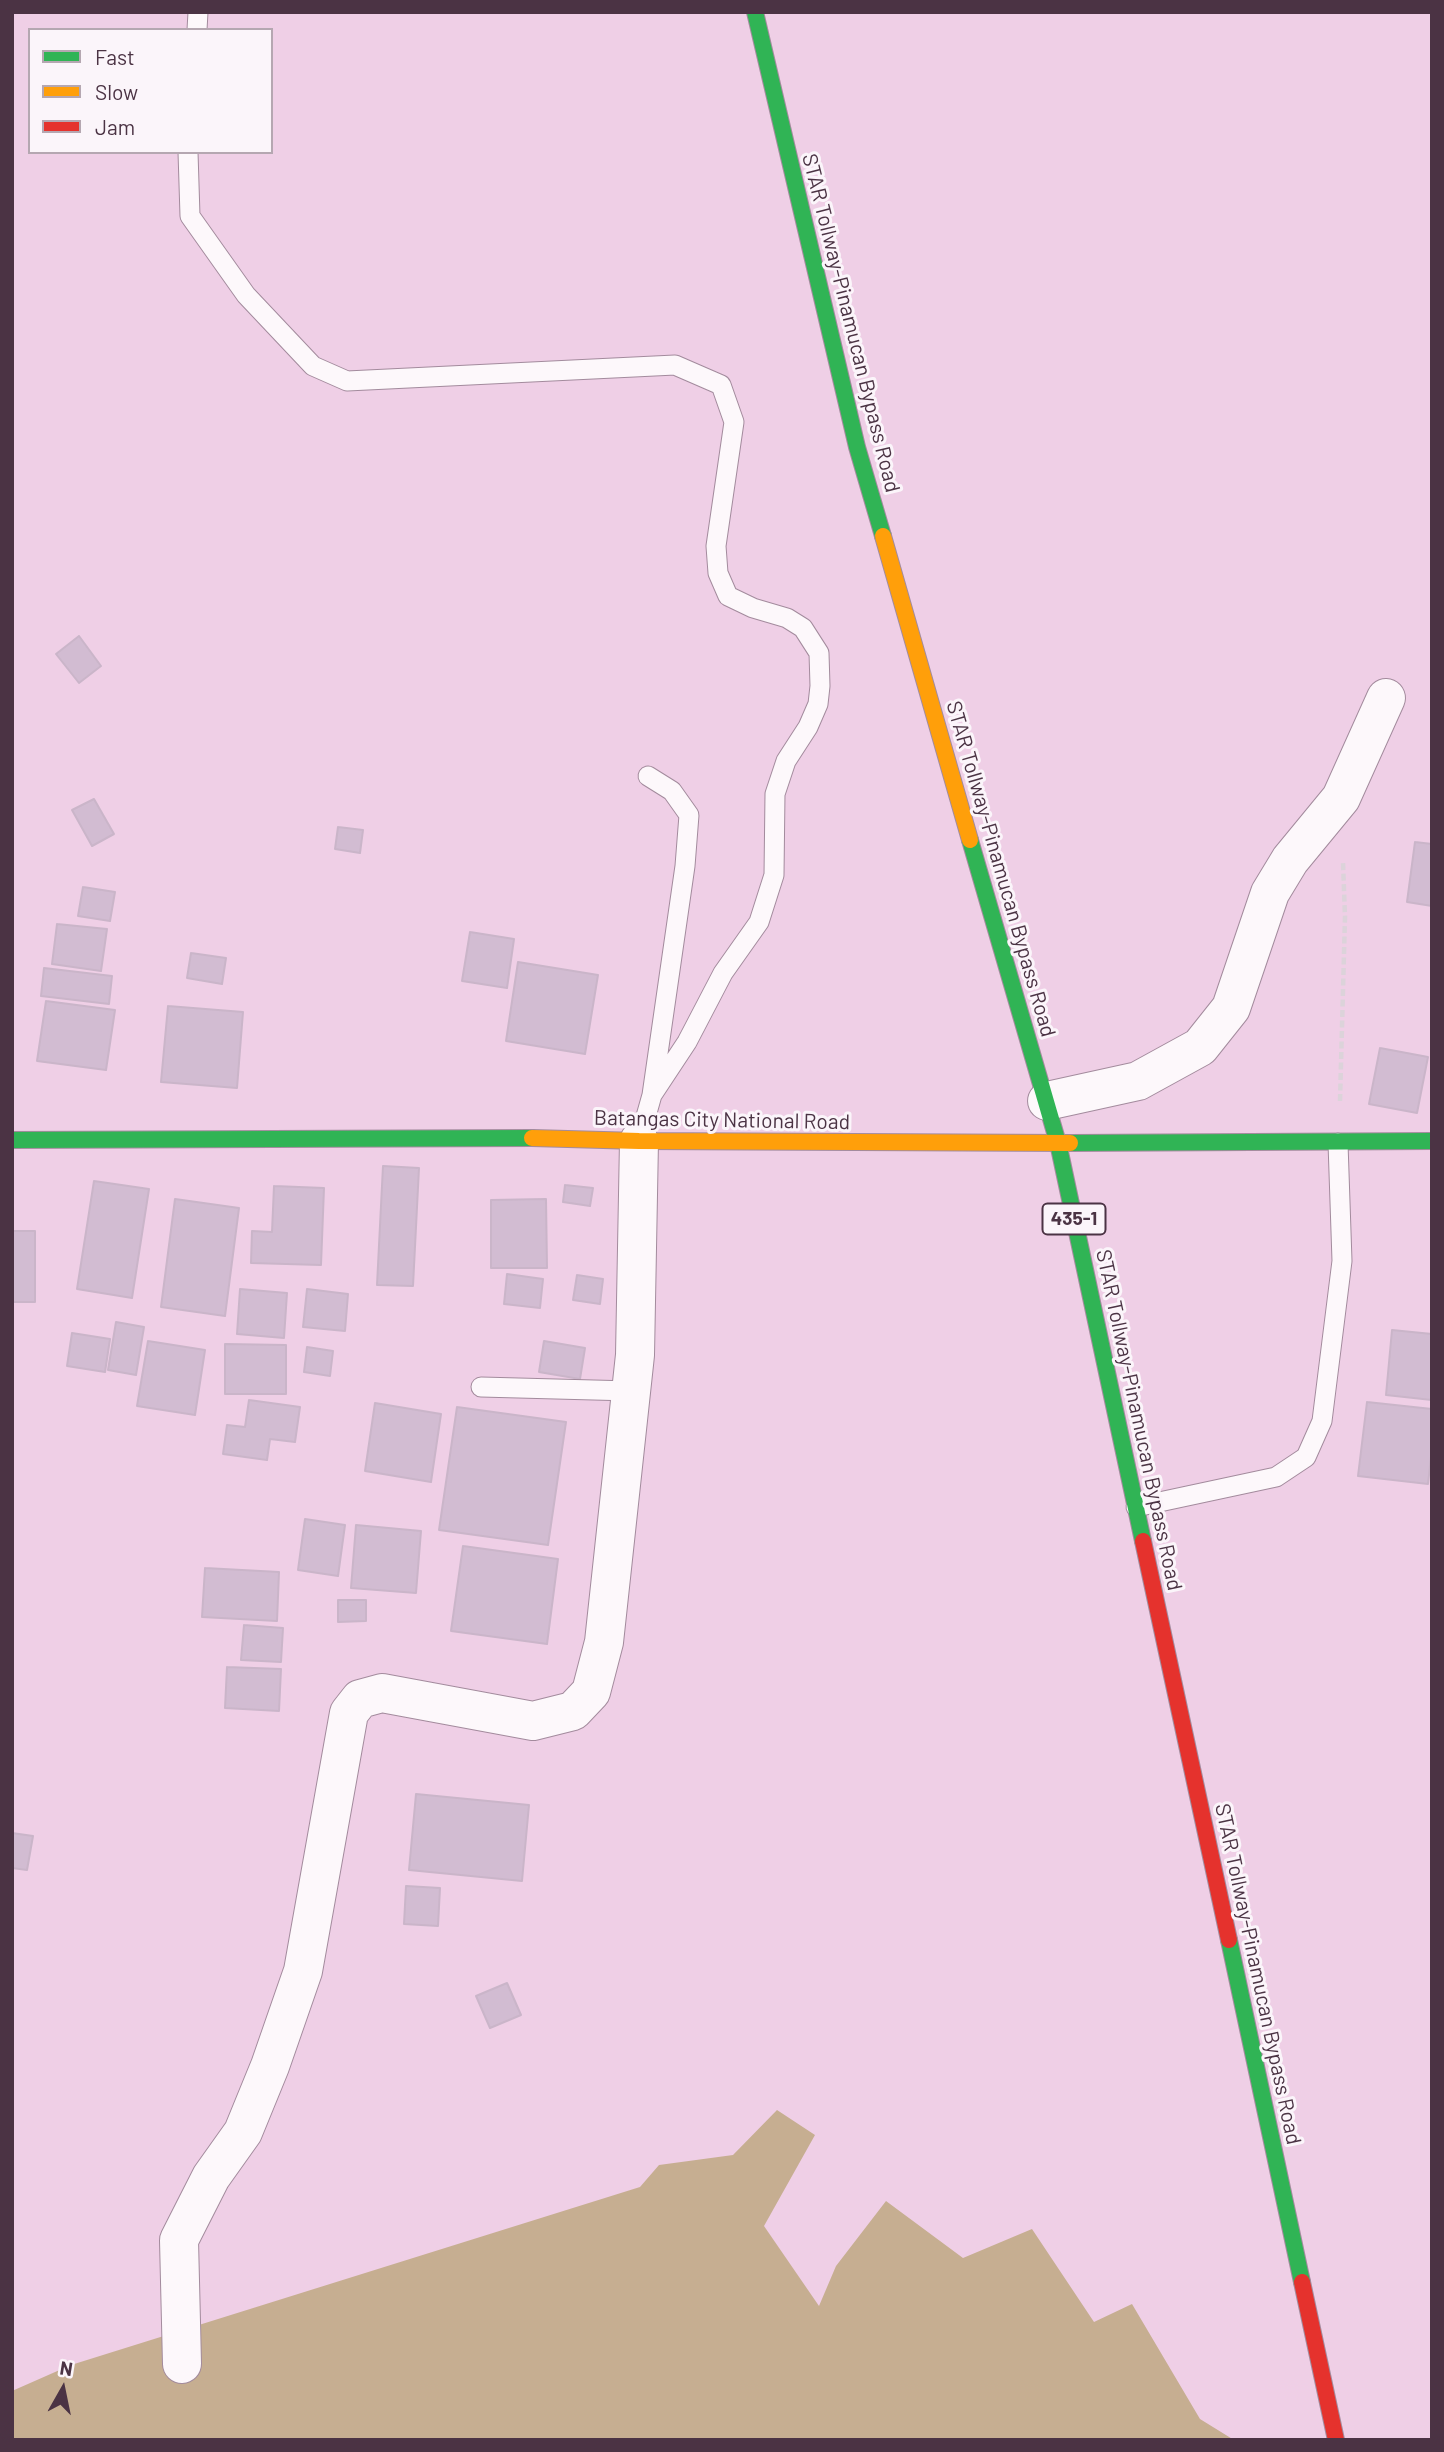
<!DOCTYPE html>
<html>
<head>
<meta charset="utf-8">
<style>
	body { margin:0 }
	#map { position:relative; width:1444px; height:2452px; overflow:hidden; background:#efcfe6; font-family:Barlow,sans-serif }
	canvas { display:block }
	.frame { position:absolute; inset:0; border:14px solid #4b3344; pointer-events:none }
	.legend { position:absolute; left:28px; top:28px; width:245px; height:126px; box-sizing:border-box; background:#fbf5fa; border:2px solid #b5a7b1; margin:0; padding:9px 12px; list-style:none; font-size:21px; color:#4b3344 }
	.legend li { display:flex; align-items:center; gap:14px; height:35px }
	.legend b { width:35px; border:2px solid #b5a7b1 }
	.north { position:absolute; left:28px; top:2354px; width:70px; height:70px; -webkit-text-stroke:5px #fbf5fa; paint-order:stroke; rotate:9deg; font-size:19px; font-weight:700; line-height:28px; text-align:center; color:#4b3344 }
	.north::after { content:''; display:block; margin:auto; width:24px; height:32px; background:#4b3344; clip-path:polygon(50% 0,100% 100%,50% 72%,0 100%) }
</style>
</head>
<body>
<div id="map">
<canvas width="1444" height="2452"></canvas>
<div class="frame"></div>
<ul class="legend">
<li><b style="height:9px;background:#30b455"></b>Fast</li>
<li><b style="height:9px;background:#ff9f0a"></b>Slow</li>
<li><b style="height:9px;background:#e5322d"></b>Jam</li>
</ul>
<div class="north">N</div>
</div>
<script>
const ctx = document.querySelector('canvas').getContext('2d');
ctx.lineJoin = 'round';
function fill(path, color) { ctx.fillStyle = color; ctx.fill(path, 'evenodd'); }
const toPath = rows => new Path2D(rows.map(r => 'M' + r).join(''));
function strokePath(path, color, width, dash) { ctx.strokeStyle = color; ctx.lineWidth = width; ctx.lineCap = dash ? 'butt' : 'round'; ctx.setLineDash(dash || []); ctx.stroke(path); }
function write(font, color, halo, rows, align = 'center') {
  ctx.font = font + ' Barlow,sans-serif'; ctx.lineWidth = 6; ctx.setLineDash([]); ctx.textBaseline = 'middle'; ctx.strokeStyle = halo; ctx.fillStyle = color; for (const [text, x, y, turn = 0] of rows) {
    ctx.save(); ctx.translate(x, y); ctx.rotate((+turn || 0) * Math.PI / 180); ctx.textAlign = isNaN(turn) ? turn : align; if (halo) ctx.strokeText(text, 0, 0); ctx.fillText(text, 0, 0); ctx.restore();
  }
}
const forest = toPath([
	[777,2110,815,2135,764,2226,819,2306,836,2266,886,2201,963,2258,1032,2229,1094,2322,1132,2304,1200,2419,1234,2440,12,2440,12,2391,71,2365,640,2187,659,2165,733,2155]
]);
const building = toPath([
	[79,636,101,666,79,683,56,654,79,636],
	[94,799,114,834,92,846,72,810,94,799],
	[338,827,363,830,360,853,335,849,338,827],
	[1415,842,1432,844,1432,906,1407,902,1415,842],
	[83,887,115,892,110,921,78,916,83,887],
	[57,924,107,929,101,971,52,964,57,924],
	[470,932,514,939,507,988,462,981,470,932],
	[191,953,226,958,222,984,187,978,191,953],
	[518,962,598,975,585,1054,506,1041,518,962],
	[44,968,112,976,109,1004,41,996,44,968],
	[46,1001,115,1010,106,1070,37,1061,46,1001],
	[168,1006,243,1012,237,1088,161,1082,168,1006],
	[1380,1048,1428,1057,1417,1113,1369,1104,1380,1048],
	[383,1166,419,1168,413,1286,377,1285,383,1166],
	[94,1181,149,1189,132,1298,77,1289,94,1181],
	[565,1185,593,1188,590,1206,563,1202,565,1185],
	[274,1186,324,1188,321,1265,251,1263,252,1231,272,1232,274,1186],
	[175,1199,239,1208,225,1316,161,1307,175,1199],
	[546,1199,547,1268,491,1268,491,1200,546,1199],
	[12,1231,35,1231,35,1302,12,1302,12,1231],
	[507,1274,543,1279,540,1308,504,1304,507,1274],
	[577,1275,603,1279,600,1304,573,1300,577,1275],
	[240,1289,287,1293,284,1338,237,1334,240,1289],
	[307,1289,348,1294,345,1331,303,1327,307,1289],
	[116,1322,144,1327,136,1375,108,1370,116,1322],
	[1392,1330,1432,1334,1432,1400,1386,1395,1392,1330],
	[72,1333,110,1339,105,1372,67,1366,72,1333],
	[148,1341,205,1350,195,1415,137,1406,148,1341],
	[544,1341,585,1348,580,1379,539,1372,544,1341],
	[225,1344,286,1345,286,1394,225,1394,225,1344],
	[307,1347,333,1351,330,1376,304,1372,307,1347],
	[249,1400,300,1407,295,1442,270,1439,267,1460,223,1454,227,1425,245,1427,249,1400],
	[1367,1402,1432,1409,1432,1448,1428,1484,1358,1476,1367,1402],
	[375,1403,441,1414,431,1482,365,1471,375,1403],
	[457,1407,566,1422,548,1545,439,1530,457,1407],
	[305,1519,345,1525,338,1576,298,1570,305,1519],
	[356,1525,421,1531,416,1593,351,1588,356,1525],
	[463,1546,558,1559,547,1644,451,1631,463,1546],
	[205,1568,279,1572,277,1621,202,1617,205,1568],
	[338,1600,366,1600,366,1621,338,1622,338,1600],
	[244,1625,283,1628,281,1662,241,1660,244,1625],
	[227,1667,281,1669,279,1711,225,1708,227,1667],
	[416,1794,529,1805,522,1881,409,1870,416,1794],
	[12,1833,33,1836,27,1870,12,1868,12,1833],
	[406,1886,440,1888,438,1926,404,1924,406,1886],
	[507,1983,521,2015,490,2028,476,1996,507,1983]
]);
const path = toPath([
	[1340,1101,1345,917,1343,862]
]);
const lane = toPath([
	[197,30,198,12],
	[188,152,190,216,246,295,313,366,347,381,675,365,721,385,734,422,716,546,718,573,728,596,753,608,787,618,803,628,819,653,820,686,818,704,808,727,786,761,775,794,774,875,759,922,723,973,687,1042,652,1095],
	[639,1141,652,1095,685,866,689,815,672,791,648,776],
	[481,1387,631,1391],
	[1136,1507,1276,1477,1306,1457,1322,1421,1342,1261,1338,1143]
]);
const street = toPath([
	[1047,1101,1138,1081,1200,1047,1231,1008,1270,893,1290,860,1341,798,1386,698],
	[182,2364,179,2240,211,2177,243,2132,270,2066,303,1971,349,1713,360,1699,382,1693,533,1721,573,1711,591,1692,604,1642,635,1355,639,1141]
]);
const fast = toPath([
	[755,12,857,447,883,536],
	[970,840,1058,1143,1143,1541],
	[12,1140,532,1138],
	[1070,1143,1432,1141],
	[1229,1940,1302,2282]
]);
const slow = toPath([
	[883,536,970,840],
	[532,1138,639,1141,1070,1143]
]);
const jam = toPath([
	[1143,1541,1229,1940],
	[1302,2282,1336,2440]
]);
const shields = [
	[1074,1219,63]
];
const shieldNames = [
	["435-1",1074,1219]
];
const streetNames = [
	["STAR Tollway-Pinamucan Bypass Road",851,323,76],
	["STAR Tollway-Pinamucan Bypass Road",1001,869,74],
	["Batangas City National Road",722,1120,1],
	["STAR Tollway-Pinamucan Bypass Road",1139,1420,78],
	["STAR Tollway-Pinamucan Bypass Road",1258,1974,78]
];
fill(forest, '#c6ae91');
fill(building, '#d2bcd2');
strokePath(building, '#cab5c9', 2);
strokePath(lane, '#a38b9d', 21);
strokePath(street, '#a38b9d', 40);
strokePath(fast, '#a38b9d', 18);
strokePath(slow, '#a38b9d', 18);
strokePath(jam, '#a38b9d', 18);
strokePath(path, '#dcd3da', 4.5, [7, 3.5]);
strokePath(lane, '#fdf8fb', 19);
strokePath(street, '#fdf8fb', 38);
strokePath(fast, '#30b455', 16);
strokePath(slow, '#ff9f0a', 16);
strokePath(jam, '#e5322d', 16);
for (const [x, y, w] of shields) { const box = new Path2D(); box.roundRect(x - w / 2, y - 15.5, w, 31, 5); ctx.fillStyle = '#fbf5fa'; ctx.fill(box); strokePath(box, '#4b3344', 2); }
write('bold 19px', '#4b3344', null, shieldNames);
write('21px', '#4b3344', '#fbf5fa', streetNames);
</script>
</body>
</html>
